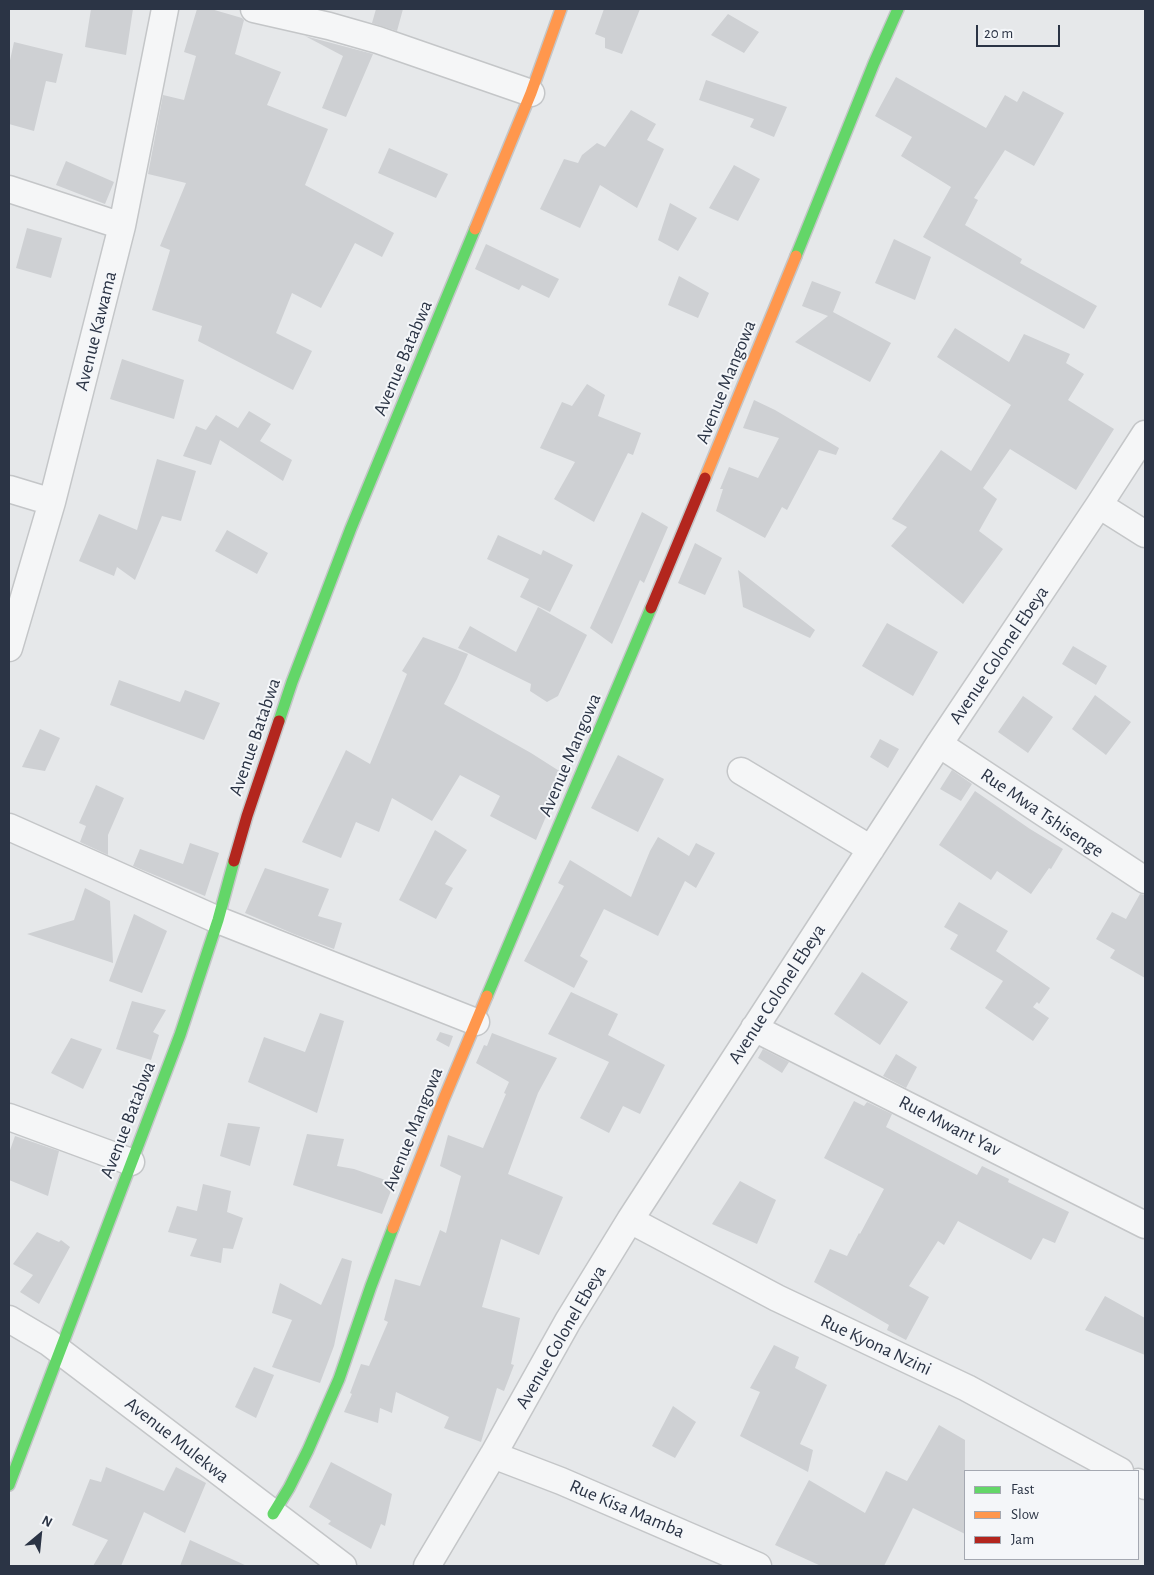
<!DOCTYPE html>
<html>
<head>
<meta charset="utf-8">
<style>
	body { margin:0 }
	#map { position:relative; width:1154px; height:1575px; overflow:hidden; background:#e6e8ea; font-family:"Alegreya Sans",sans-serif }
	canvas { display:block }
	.frame { position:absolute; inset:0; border:10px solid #2b3445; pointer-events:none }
	.legend { position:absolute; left:964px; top:1470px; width:175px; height:90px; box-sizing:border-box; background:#f4f6f9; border:1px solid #a4a8b1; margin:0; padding:6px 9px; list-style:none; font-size:15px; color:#2b3445 }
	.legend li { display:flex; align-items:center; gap:10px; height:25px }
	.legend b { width:25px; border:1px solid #a4a8b1 }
	.north { position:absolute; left:15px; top:1510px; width:50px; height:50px; -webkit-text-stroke:4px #f4f6f9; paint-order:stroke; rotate:28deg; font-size:14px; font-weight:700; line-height:20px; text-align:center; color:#2b3445 }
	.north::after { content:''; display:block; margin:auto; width:18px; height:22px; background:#2b3445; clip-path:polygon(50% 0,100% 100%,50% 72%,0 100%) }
	.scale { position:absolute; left:976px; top:25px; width:84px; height:22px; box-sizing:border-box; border:2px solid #2b3445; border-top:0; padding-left:6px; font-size:15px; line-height:18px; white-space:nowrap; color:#2b3445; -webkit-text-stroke:4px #f4f6f9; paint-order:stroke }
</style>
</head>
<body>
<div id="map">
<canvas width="1154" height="1575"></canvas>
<div class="frame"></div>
<ul class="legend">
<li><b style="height:6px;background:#63d668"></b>Fast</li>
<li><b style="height:6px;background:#ff974d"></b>Slow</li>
<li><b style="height:6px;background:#b3261e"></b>Jam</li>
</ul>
<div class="north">N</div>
<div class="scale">20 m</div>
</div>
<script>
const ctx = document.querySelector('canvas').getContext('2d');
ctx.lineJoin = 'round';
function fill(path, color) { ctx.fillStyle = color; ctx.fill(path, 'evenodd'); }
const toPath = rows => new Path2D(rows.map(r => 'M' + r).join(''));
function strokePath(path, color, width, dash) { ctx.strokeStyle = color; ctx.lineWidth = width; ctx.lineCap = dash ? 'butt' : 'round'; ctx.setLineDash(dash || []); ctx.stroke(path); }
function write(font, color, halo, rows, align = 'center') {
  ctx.font = font + ' "Alegreya Sans",sans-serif'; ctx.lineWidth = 4; ctx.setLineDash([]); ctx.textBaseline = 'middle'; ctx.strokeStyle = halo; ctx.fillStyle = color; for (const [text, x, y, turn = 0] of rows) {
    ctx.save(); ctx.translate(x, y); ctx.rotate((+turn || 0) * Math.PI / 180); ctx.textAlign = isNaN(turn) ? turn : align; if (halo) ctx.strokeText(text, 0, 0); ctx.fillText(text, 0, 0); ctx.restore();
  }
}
const building = toPath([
	[91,9,133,9,126,55,85,47],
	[197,9,211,9,242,18,244,20,235,54,281,72,267,105,328,129,305,185,394,233,382,257,355,243,321,308,292,293,276,333,312,351,293,390,198,341,202,326,152,310,170,250,160,246,186,183,148,174,163,95,184,100,196,56,184,52],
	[376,9,403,9,397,31,372,23],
	[604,9,640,9,622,54,605,48,605,38,595,34],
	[728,14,759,32,744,53,711,35],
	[305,36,373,54,346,117,322,108,343,56],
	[14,42,63,54,56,83,46,81,34,131,9,124,9,65],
	[896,77,986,128,1005,95,1017,102,1023,91,1064,113,1034,166,1005,150,974,198,978,200,965,225,1022,259,1020,263,1097,306,1084,329,923,237,951,187,901,156,912,137,875,116],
	[706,80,787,107,774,137,750,127,754,119,699,100],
	[631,110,656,124,647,140,664,149,637,208,600,185,580,228,540,209,564,159,578,163,582,155,597,143,605,147],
	[389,148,448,174,436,198,378,173],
	[66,161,114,182,105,204,56,185],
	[734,165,760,179,738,221,709,208],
	[670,203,697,218,678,251,658,240],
	[27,228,62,238,51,278,16,268],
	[894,239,931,257,915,300,875,283],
	[486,244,559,279,549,298,522,285,519,290,475,269],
	[679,276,709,293,698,318,668,305],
	[812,281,841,292,833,312,891,343,870,382,795,342,828,316,802,306],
	[955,328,1009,362,1024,334,1070,354,1066,363,1084,374,1068,400,1114,429,1076,490,1010,449,983,488,997,499,979,531,1003,549,963,604,891,546,907,527,892,519,941,450,971,471,1011,405,937,357],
	[122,359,184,380,174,419,110,399],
	[587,384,605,395,598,416,641,433,633,455,628,453,594,522,554,499,575,462,540,448,562,402,572,406],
	[754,400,775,410,839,448,836,455,819,450,787,510,782,507,765,538,716,511,723,489,720,489,729,467,758,478,779,438,743,428],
	[249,411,271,424,260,441,292,460,283,481,220,440,211,465,183,456,196,426,206,430,216,415,238,428],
	[157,459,196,471,181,521,162,516,135,580,117,567,114,576,79,561,99,514,137,530],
	[642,512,668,527,644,583,640,580,612,644,590,628],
	[227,530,268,553,257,574,215,551],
	[498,535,541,555,543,550,573,565,550,612,520,597,529,579,487,559],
	[695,543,722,558,705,595,678,583],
	[738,570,815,630,810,638,743,607],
	[538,607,587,635,558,696,547,702,530,691,531,684,458,648,470,626,516,652],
	[887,623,938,652,913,696,862,666],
	[423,637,468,654,457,679,444,704,531,753,564,774,536,840,490,816,500,796,460,775,432,821,392,798,379,832,356,822,341,858,302,842,346,750,370,764,407,674,402,671],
	[1073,646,1107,666,1096,685,1062,664],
	[119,680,180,702,185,690,220,703,204,740,110,705],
	[1095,695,1131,722,1106,755,1072,729],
	[1023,696,1053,717,1028,753,998,732],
	[40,729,60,738,45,771,22,767],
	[880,739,899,749,888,768,870,757],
	[618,755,664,779,638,832,591,808],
	[952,770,972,784,961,801,940,789],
	[96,785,124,798,108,835,108,855,80,842,86,826,79,823],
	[975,791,1030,829,1063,849,1051,869,1049,868,1031,894,997,871,991,880,939,845],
	[435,830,467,850,445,884,453,888,436,919,399,900],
	[658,837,689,856,696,843,715,853,696,888,685,881,658,936,604,909,580,956,588,961,574,988,524,961,564,886,558,883,570,860,631,897,650,851],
	[190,843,219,853,205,896,133,866,140,849,183,864],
	[265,868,329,889,318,916,342,923,334,949,294,934,245,913],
	[85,888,110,901,113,963,27,934,74,920],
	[1140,894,1145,895,1145,978,1110,958,1115,950,1096,939,1112,912,1126,919],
	[959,902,1008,931,996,951,1050,988,1039,1004,1037,1002,1033,1007,1049,1018,1033,1041,985,1008,1003,981,950,949,958,935,944,927],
	[134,914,167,931,142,993,109,981],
	[862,972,908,1002,880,1045,834,1014],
	[571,992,618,1014,608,1035,665,1065,640,1114,623,1106,609,1133,580,1118,609,1062,548,1034],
	[132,1001,166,1010,153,1032,159,1035,151,1060,116,1049],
	[320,1013,344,1021,317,1113,248,1082,264,1037,305,1052],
	[440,1032,453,1036,449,1047,436,1040],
	[492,1033,557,1058,538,1093,508,1174,563,1197,539,1255,501,1239,482,1307,520,1318,511,1364,514,1365,504,1391,497,1388,481,1442,444,1428,449,1417,396,1392,392,1413,380,1408,378,1423,344,1412,352,1394,350,1393,361,1364,369,1366,388,1322,384,1320,395,1279,420,1286,440,1230,446,1233,461,1176,440,1166,448,1135,483,1148,506,1094,504,1093,509,1082,476,1063,484,1045,487,1046],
	[71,1038,102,1049,83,1089,51,1073],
	[763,1049,789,1062,782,1073,758,1058],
	[896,1054,917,1067,906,1088,883,1076],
	[854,1101,864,1106,867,1102,892,1114,886,1127,977,1175,982,1166,1009,1179,1008,1182,1069,1212,1055,1243,1043,1238,1031,1260,958,1221,944,1245,938,1241,909,1286,929,1297,906,1340,887,1330,889,1325,814,1282,830,1249,847,1256,859,1233,860,1234,884,1189,824,1158],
	[228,1123,260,1127,250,1166,220,1156],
	[307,1134,344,1139,337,1166,354,1169,394,1183,382,1214,293,1185],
	[15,1136,59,1151,48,1196,9,1180,9,1153],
	[740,1181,776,1200,757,1244,712,1224],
	[203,1184,231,1191,227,1212,243,1218,233,1249,223,1248,221,1263,190,1256,197,1239,168,1232,177,1206,197,1211],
	[37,1232,59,1242,61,1240,70,1247,39,1304,20,1292,33,1275,13,1264],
	[342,1258,352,1261,334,1346,320,1383,272,1367,292,1320,272,1313,280,1283,321,1305],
	[1105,1296,1145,1318,1145,1355,1085,1330],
	[774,1345,799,1357,795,1368,827,1385,800,1444,813,1450,808,1472,740,1436,760,1392,750,1388],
	[254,1367,274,1375,256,1418,235,1407],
	[673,1406,696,1422,675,1458,652,1446],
	[939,1425,965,1440,965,1534,913,1508,884,1566,821,1566,775,1545,809,1480,865,1513,886,1471,907,1481],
	[331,1462,392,1494,385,1526,381,1524,371,1549,328,1524,331,1521,309,1507],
	[106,1467,164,1491,176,1467,206,1483,185,1533,144,1512,121,1566,93,1566,108,1540,72,1525,90,1479,101,1482],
	[190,1540,247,1566,180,1566]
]);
const street = toPath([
	[254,9,329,26,378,40,531,93],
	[9,189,122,226],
	[9,489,52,502],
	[1099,505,1145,534],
	[9,648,52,502,122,226,165,9],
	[939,744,1145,880],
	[741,771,871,849],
	[9,827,218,920,476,1022],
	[754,1028,1145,1225],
	[9,1117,131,1162],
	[630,1220,777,1298,967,1388,1120,1471],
	[9,1319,48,1342,343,1566],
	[493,1455,561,1481,758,1566],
	[1138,1482,1145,1486],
	[427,1566,493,1455,568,1321,630,1220,939,744,1099,505,1145,434]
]);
const fast = toPath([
	[796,256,874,63,898,9],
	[279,721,292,682,351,528,475,229],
	[487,996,651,608],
	[9,1485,180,1035,218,920,234,861],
	[273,1514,289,1488,308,1450,339,1379,371,1286,393,1228]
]);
const slow = toPath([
	[475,229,531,93,561,9],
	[705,478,796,256],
	[393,1228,443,1101,487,996]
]);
const jam = toPath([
	[651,608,705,478],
	[234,861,247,816,279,721]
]);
const streetNames = [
	["Avenue Kawama",96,331,-76],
	["Avenue Batabwa",403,358,-67],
	["Avenue Mangowa",726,382,-68],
	["Avenue Colonel Ebeya",999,655,-56],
	["Avenue Batabwa",255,737,-71],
	["Avenue Mangowa",570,755,-67],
	["Rue Mwa Tshisenge",1042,813,34],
	["Avenue Colonel Ebeya",777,994,-57],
	["Avenue Batabwa",128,1120,-69],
	["Rue Mwant Yav",950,1126,27],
	["Avenue Mangowa",413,1129,-68],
	["Avenue Colonel Ebeya",561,1337,-60],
	["Rue Kyona Nzini",876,1345,25],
	["Avenue Mulekwa",177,1440,38],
	["Rue Kisa Mamba",627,1509,23]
];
fill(building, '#ced0d3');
strokePath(street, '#c4c6c8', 29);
strokePath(fast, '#c4c6c8', 14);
strokePath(slow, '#c4c6c8', 14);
strokePath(jam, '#c4c6c8', 14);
strokePath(street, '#f5f6f7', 26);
strokePath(fast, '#63d668', 11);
strokePath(slow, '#ff974d', 11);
strokePath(jam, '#b3261e', 11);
write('19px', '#2b3445', '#f4f6f9', streetNames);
</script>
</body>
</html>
